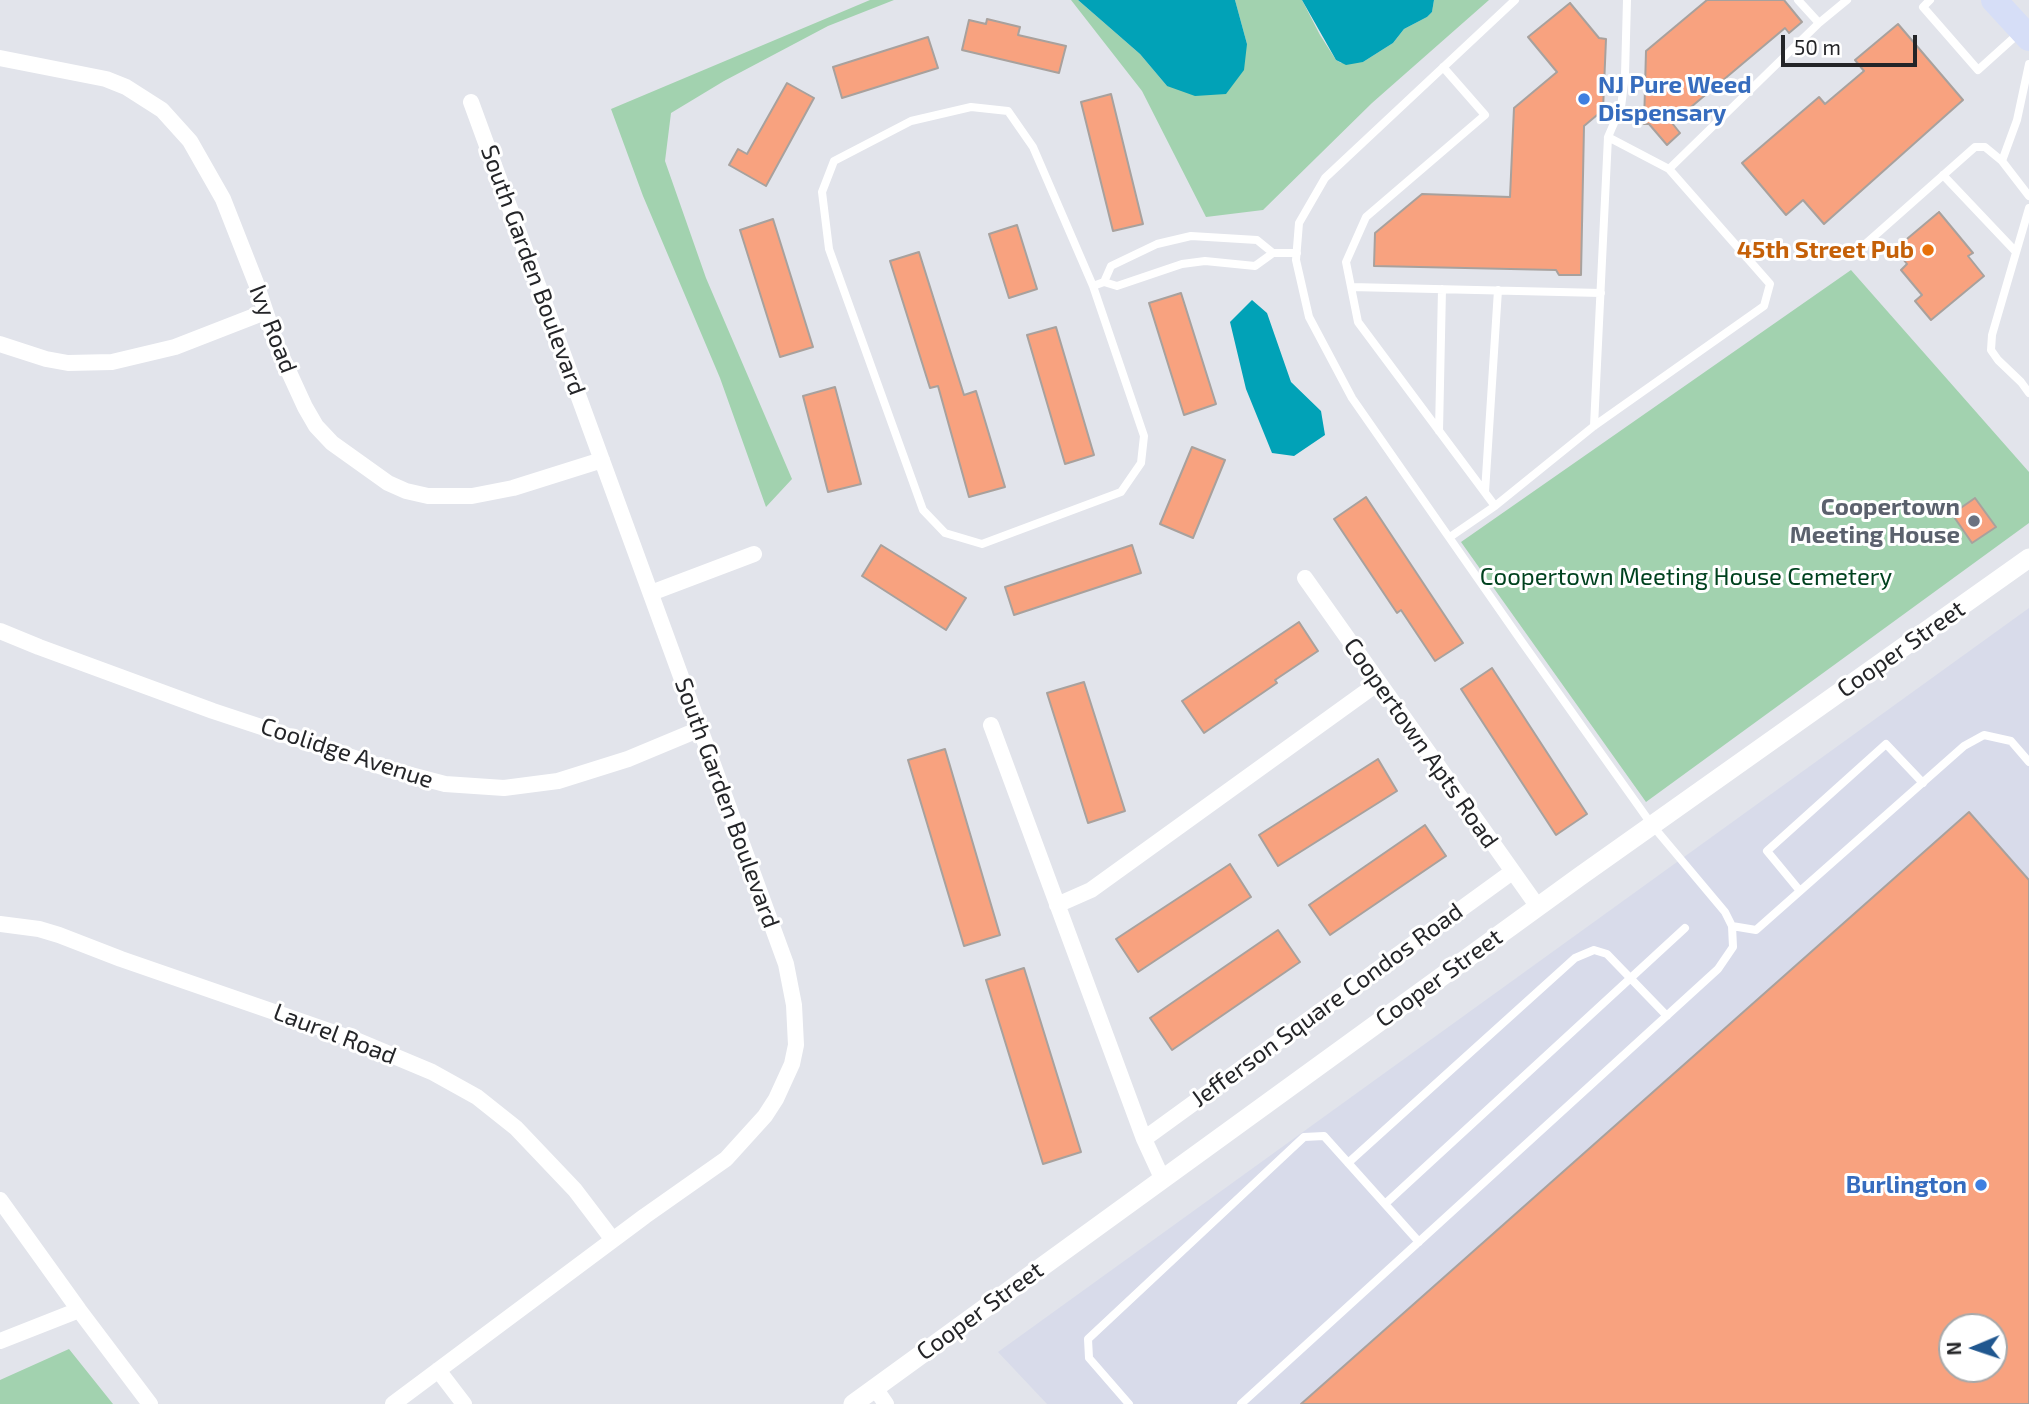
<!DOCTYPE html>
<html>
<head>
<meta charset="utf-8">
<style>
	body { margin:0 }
	#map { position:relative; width:2029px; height:1404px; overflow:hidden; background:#e2e4eb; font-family:"Exo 2",sans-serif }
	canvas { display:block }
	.north { position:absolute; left:1938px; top:1313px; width:70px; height:70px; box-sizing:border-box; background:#fff; border:2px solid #a7a8a9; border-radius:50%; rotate:268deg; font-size:19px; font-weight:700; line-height:28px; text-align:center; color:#242528 }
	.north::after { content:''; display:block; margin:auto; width:24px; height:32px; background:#20578f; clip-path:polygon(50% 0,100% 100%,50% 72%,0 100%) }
	.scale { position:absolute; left:1781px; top:35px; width:136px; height:32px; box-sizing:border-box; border:4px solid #242528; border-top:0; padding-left:9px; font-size:21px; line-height:24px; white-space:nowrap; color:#242528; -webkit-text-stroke:5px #fff; paint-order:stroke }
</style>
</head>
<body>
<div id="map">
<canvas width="2029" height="1404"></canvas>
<div class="north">N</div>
<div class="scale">50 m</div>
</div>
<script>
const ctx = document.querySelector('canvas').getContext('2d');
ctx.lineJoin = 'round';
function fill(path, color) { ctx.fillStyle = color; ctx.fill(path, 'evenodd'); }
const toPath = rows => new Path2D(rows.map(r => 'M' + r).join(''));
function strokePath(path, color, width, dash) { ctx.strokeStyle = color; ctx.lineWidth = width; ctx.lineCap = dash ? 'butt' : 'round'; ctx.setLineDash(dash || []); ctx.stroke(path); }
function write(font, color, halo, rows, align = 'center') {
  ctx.font = font + ' "Exo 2",sans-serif'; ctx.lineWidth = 6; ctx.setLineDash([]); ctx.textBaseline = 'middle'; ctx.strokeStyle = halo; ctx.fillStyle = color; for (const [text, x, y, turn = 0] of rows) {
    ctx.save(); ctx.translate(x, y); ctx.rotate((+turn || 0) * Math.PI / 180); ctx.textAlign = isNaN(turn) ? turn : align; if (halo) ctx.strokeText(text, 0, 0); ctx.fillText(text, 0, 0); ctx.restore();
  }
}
const built = toPath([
	[2029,608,2029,1404,1047,1404,998,1352],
	[1952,1327,1994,1327,1994,1369,1952,1369]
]);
const green = toPath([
	[870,0,894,0,828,26,724,81,671,113,665,161,706,278,792,479,766,507,720,378,643,196,611,109],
	[1071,0,1078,0,1140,54,1167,86,1247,44,1235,0,1302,0,1320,35,1336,60,1341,63,1363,62,1393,43,1404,29,1427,17,1432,12,1434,0,1489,0,1372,103,1263,210,1206,217,1142,91],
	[1851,270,2029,472,2029,523,1646,802,1461,542],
	[69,1349,113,1404,0,1404,0,1380]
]);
const water = toPath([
	[1078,0,1235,0,1247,44,1244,70,1226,94,1195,96,1167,86,1140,54],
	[1302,0,1434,0,1432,12,1427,17,1404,29,1393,43,1363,62,1346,65,1336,60],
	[1252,300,1267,313,1291,382,1321,411,1325,435,1294,456,1272,453,1246,389,1230,322]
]);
const building = toPath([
	[1707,0,1784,0,1802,22,1789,33,1785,28,1672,123,1680,133,1667,145,1649,124,1644,124,1646,51,1707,0],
	[1570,3,1599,38,1606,39,1603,110,1584,126,1581,275,1559,275,1556,270,1374,266,1375,233,1422,194,1510,197,1514,108,1557,72,1528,37,1570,3],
	[987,19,1020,27,1018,35,1066,46,1059,73,962,50,969,20,986,24,987,19],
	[1898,24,1963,100,1824,224,1803,200,1786,215,1742,163,1819,97,1825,104,1864,71,1855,60,1898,24],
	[928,37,938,68,842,98,833,67,928,37],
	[787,83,814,98,766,186,729,165,738,149,747,154,787,83],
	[1111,94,1143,224,1113,231,1081,102,1111,94],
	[1939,212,1973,253,1968,256,1984,276,1931,320,1915,301,1922,295,1901,270,1907,264,1895,249,1939,212],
	[773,219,813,347,780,357,740,230,773,219],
	[1017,225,1037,289,1009,298,989,234,1017,225],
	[919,252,964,395,976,391,1005,487,969,497,938,386,930,388,890,261,919,252],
	[1181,293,1216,404,1184,415,1149,303,1181,293],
	[1056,327,1094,455,1065,464,1027,335,1056,327],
	[835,387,861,484,828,492,803,396,835,387],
	[1192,447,1225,460,1193,538,1160,524,1192,447],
	[1366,497,1463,643,1435,661,1401,610,1397,613,1334,519,1366,497],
	[1975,498,1996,527,1972,543,1952,514,1975,498],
	[881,545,966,598,946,630,862,576,881,545],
	[1132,545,1141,573,1014,615,1005,587,1132,545],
	[1299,622,1318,651,1275,680,1277,683,1204,733,1182,701,1299,622],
	[1492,668,1587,814,1556,835,1461,689,1492,668],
	[1084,682,1125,811,1088,823,1047,693,1084,682],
	[945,749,1000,935,964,946,908,760,945,749],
	[1378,759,1397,791,1278,866,1259,835,1378,759],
	[1969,812,2029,880,2029,1404,1301,1404,1969,812],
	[1952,1327,1994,1327,1994,1369,1952,1369,1952,1327],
	[1425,825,1446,856,1330,935,1309,905,1425,825],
	[1230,864,1251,897,1138,972,1116,939,1230,864],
	[1278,930,1300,962,1172,1050,1150,1018,1278,930],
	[1024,968,1081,1152,1043,1164,986,980,1024,968]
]);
const service = toPath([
	[1930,0,1923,7,1978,70,2018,34],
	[1819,23,1847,0],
	[2029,64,2017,120,2002,161,2029,196],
	[1443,67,1485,115,1366,217,1346,262,1358,322,1495,506],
	[1608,137,1669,169],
	[1943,175,2016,252],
	[2029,208,1992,335,1991,350,1998,360,2021,382,2029,393],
	[1862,247,1975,147,1985,147,2002,161],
	[1104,282,1111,266,1157,244,1191,236,1257,240,1273,253],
	[1093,286,1144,436,1141,463,1121,492,982,544,945,533,923,510,829,249,822,192,834,161,911,121,971,107,1008,111,1033,147,1093,286,1104,282,1117,286,1182,264,1205,261,1255,266,1273,253,1297,253],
	[1351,287,1601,293],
	[1594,426,1608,137,1621,107,1625,75,1627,0],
	[1439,431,1442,289],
	[1485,492,1498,290],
	[1450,537,1495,506,1594,426,1764,306,1770,284,1669,169,1819,23,1798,0],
	[1800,891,1767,851,1886,744,1923,783],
	[1732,926,1756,930,1964,746,1984,735,2011,741,2029,762],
	[1348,1163,1575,958,1594,950,1607,954,1667,1016],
	[1385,1204,1685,928],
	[1129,1404,1089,1358,1088,1339,1304,1137,1324,1136,1419,1242],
	[1241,1404,1718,969,1733,947,1732,926,1725,912,1652,825,1522,642,1352,398,1309,317,1296,260,1299,223,1325,178,1515,0]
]);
const minor = toPath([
	[0,58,106,79,126,87,162,110,190,141,223,199,256,283,277,346,305,407,316,426,332,443,388,483,406,491,428,496,472,496,513,488,602,460],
	[0,344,46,359,68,363,112,362,175,347,265,312],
	[1305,578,1538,907],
	[651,593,754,554],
	[0,631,39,647,213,711,388,769,445,784,504,788,558,781,628,759,700,729],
	[991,725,1144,1139,1162,1178],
	[1057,905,1091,890,1378,683],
	[0,924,39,929,59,935,121,959,358,1041,432,1072,477,1097,516,1128,575,1190,613,1240],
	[1144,1139,1512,872],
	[0,1200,79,1310,150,1404],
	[0,1341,79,1310],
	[438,1370,464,1404],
	[875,1388,886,1404],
	[393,1404,645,1216,726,1159,765,1116,776,1099,792,1064,796,1045,794,1005,786,964,471,102]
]);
const tertiary = toPath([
	[853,1404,1579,877,2029,558]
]);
const trunk = toPath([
	[1994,0,2029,38]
]);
const markers = [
	[1584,99,7,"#3f7fe0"],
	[1928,250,7,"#e8710a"],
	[1974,521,7,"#6b7280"],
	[1981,1185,7,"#3f7fe0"]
];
const shopNames = [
	["NJ Pure Weed",1598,85],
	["Dispensary",1598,113],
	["Burlington",1967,1185,"right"]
];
const foodNames = [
	["45th Street Pub",1914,250]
];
const streetNames = [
	["South Garden Boulevard",533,270,70],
	["Ivy Road",273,329,69],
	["Cooper Street",1901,649,-35],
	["Coopertown Apts Road",1421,743,55],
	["Coolidge Avenue",347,753,18],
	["South Garden Boulevard",727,803,70],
	["Cooper Street",1439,978,-36],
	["Jefferson Square Condos Road",1327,1005,-36],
	["Laurel Road",335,1034,21],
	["Cooper Street",980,1311,-36]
];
const worshipNames = [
	["Coopertown",1960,507],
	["Meeting House",1960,535]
];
const parkNames = [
	["Coopertown Meeting House Cemetery",1686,577]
];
fill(built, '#d8dbea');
fill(green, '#a2d2af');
fill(water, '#01a2b7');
fill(building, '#f8a27f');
strokePath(building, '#a8a19d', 2);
strokePath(service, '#fff', 8);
strokePath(minor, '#fff', 16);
strokePath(tertiary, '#fff', 19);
strokePath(trunk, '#d6def7', 26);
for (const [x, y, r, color] of markers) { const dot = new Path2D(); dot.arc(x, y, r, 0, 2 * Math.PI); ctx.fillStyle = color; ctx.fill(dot); strokePath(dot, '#fff', 2.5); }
write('bold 24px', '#366cbe', '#fff', shopNames, 'left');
write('bold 24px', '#c56008', '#fff', foodNames, 'right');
write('24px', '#242528', '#fff', streetNames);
write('bold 24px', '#5b616d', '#fff', worshipNames, 'right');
write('24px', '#00421f', '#fff', parkNames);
</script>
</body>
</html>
